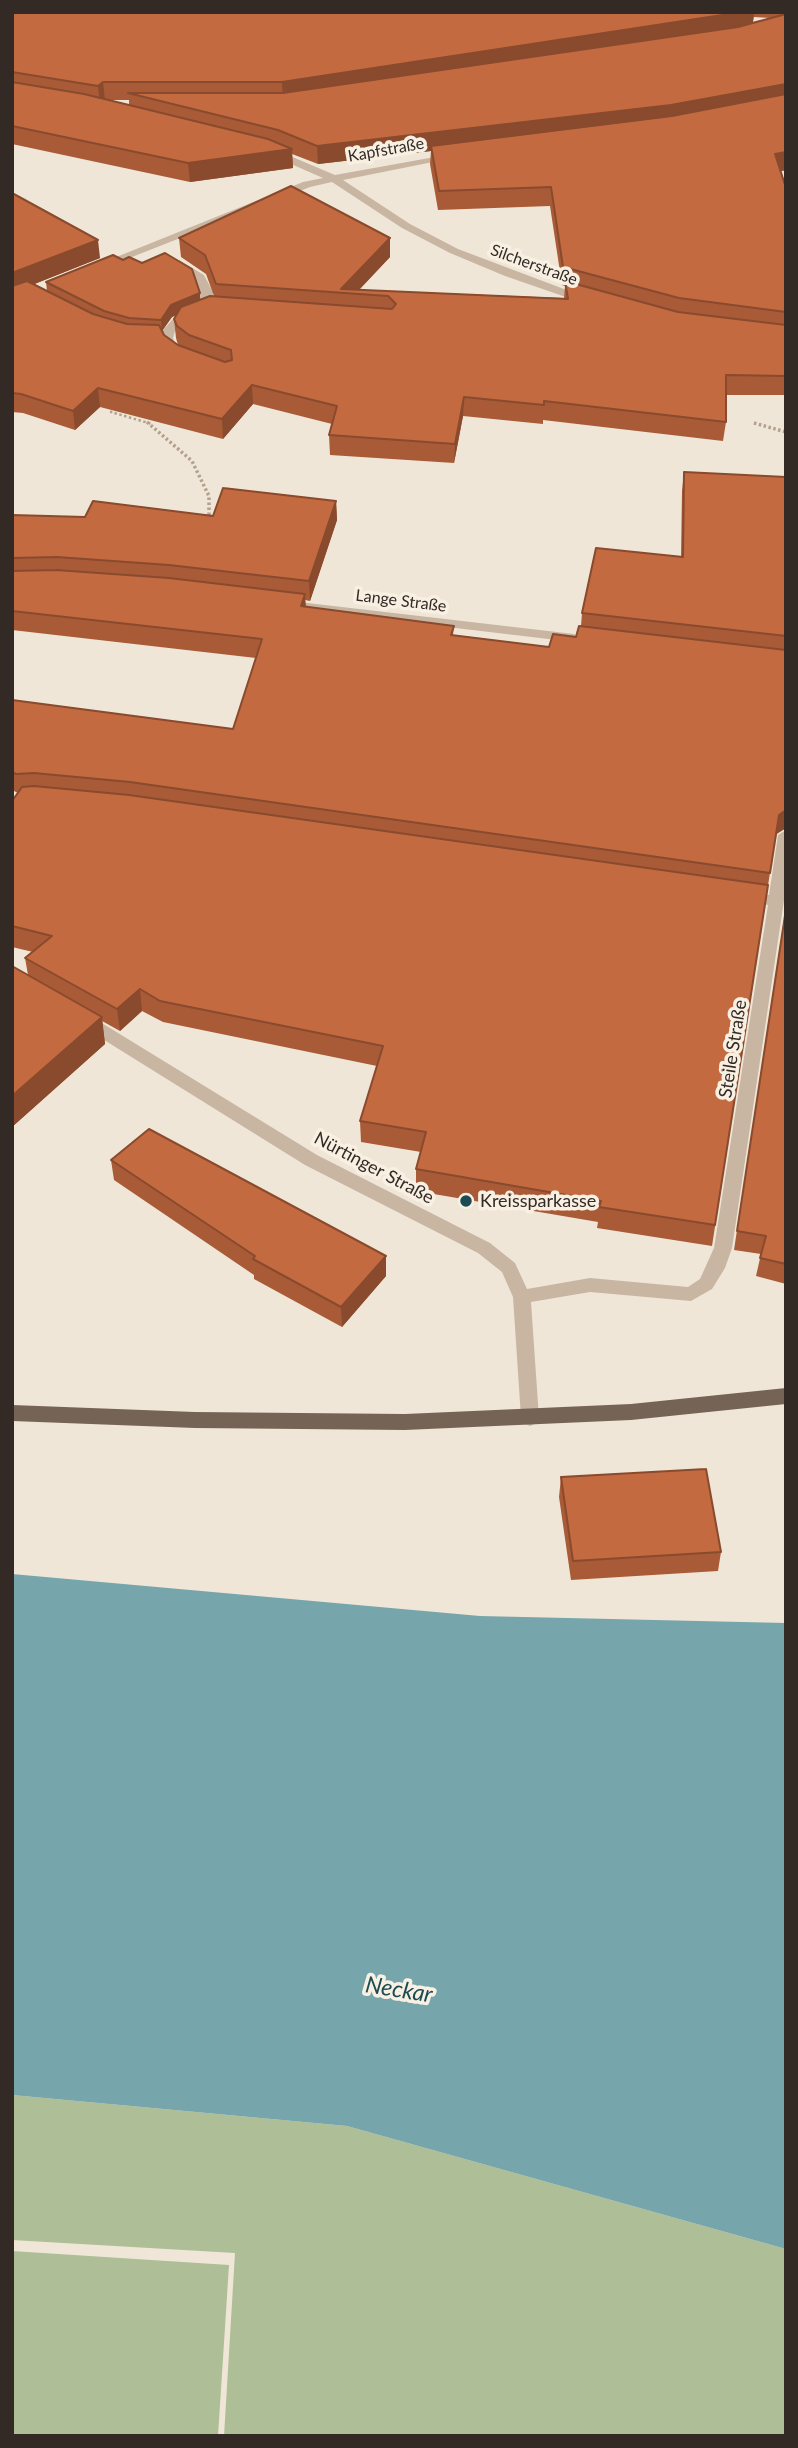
<!DOCTYPE html>
<html>
<head>
<meta charset="utf-8">
<style>
	body { margin:0 }
	#map { position:relative; width:798px; height:2448px; overflow:hidden; background:#f0e6d7; font-family:Lato,sans-serif }
	canvas { display:block }
	.frame { position:absolute; inset:0; border:14px solid #332a25; pointer-events:none }
</style>
</head>
<body>
<div id="map">
<canvas width="798" height="2448"></canvas>
<div class="frame"></div>
</div>
<script>
const ctx = document.querySelector('canvas').getContext('2d');
ctx.lineJoin = 'round';
function fill(path, color) { ctx.fillStyle = color; ctx.fill(path, 'evenodd'); }
const toPath = rows => new Path2D(rows.map(r => 'M' + r).join(''));
function strokePath(path, color, width, dash) { ctx.strokeStyle = color; ctx.lineWidth = width; ctx.lineCap = dash ? 'butt' : 'round'; ctx.setLineDash(dash || []); ctx.stroke(path); }
function write(font, color, halo, rows, align = 'center') {
  ctx.font = font + ' Lato,sans-serif'; ctx.lineWidth = 7; ctx.setLineDash([]); ctx.textBaseline = 'middle'; ctx.strokeStyle = halo; ctx.fillStyle = color; for (const [text, x, y, turn = 0] of rows) {
    ctx.save(); ctx.translate(x, y); ctx.rotate((+turn || 0) * Math.PI / 180); ctx.textAlign = isNaN(turn) ? turn : align; if (halo) ctx.strokeText(text, 0, 0); ctx.fillText(text, 0, 0); ctx.restore();
  }
}
const green = toPath([
	[12,2095,347,2126,786,2249,786,2436,224,2436,235,2253,12,2240],
	[12,2251,229,2265,218,2436,12,2436]
]);
const water = toPath([
	[12,1574,480,1616,786,1623,786,2249,347,2126,12,2095]
]);
const pathFar1 = toPath([
	[116,408,111,412,152,424]
]);
const path = toPath([
	[147,422,192,461,209,496,209,519],
	[754,423,786,432]
]);
const minor = toPath([
	[268,150,276,150,335,175,457,153,459,155,453,158,343,180,410,224,458,249,593,300,583,303,505,276,450,253,402,228,332,182,310,187,104,268,94,266,303,182,323,178,268,154,268,150],
	[171,260,179,260,204,275,213,292,214,311,206,311,195,279,171,264,171,260],
	[189,311,199,314,175,331,173,338,176,347,185,355,175,358,165,349,161,338,163,330,173,319,189,311],
	[299,602,574,634,581,638,574,642,294,609,294,603,299,602],
	[786,830,786,887,732,1248,725,1268,712,1289,691,1301,590,1292,531,1302,539,1418,537,1423,530,1426,523,1423,521,1418,513,1297,502,1272,478,1253,305,1165,80,1025,78,1021,80,1017,92,1017,317,1155,490,1243,515,1263,527,1289,590,1278,688,1287,700,1279,714,1248,768,905,739,900,736,896,744,891,769,895,778,835,786,830]
]);
const primary = toPath([
	[786,1388,786,1404,631,1420,405,1430,195,1428,12,1421,12,1405,195,1412,405,1414,631,1404,786,1388]
]);
const wall = toPath([
	[12,12,786,12,786,170,780,171,786,188,786,395,726,395,726,422,723,441,543,420,543,424,463,416,454,463,330,455,329,435,332,424,253,404,223,439,100,407,75,430,23,413,12,412,12,193,100,258,34,284,47,291,46,282,200,300,214,296,206,274,181,257,179,238,390,257,359,290,564,298,565,286,562,285,550,206,438,210,430,164,431,151,318,164,292,154,293,168,190,182,12,144],
	[754,17,770,18,753,22],
	[109,100,129,100,129,105],
	[177,314,174,319,176,338,178,345,164,335,162,331,172,317],
	[684,472,786,477,786,828,776,834,712,1246,597,1228,598,1222,416,1191,416,1169,421,1152,361,1142,360,1121,377,1066,163,1022,142,1011,120,1031,102,1021,105,1044,12,1127,12,966,28,975,25,958,33,952,12,947,12,801,18,793,12,790,12,700,233,729,256,658,12,630,12,515,85,517,213,516,336,501,337,520,310,601,305,600,306,607,454,626,453,635,549,647,576,637,581,626,582,613,681,557,682,491],
	[786,906,786,1284,756,1276,761,1254,734,1250],
	[111,1160,386,1276,342,1327,254,1279,254,1275,114,1180],
	[561,1477,721,1552,718,1571,571,1580,559,1497]
]);
const shadedWall = toPath([
	[742,12,754,12,752,28,283,100,282,82],
	[103,82,105,100,100,104,98,86],
	[786,84,786,101,432,151,431,146,431,151,318,164,317,146],
	[292,149,293,168,190,182,188,163],
	[786,152,786,170,773,173,775,154],
	[390,238,390,257,355,294,341,289],
	[98,240,100,258,12,293,12,273],
	[200,293,201,305,172,317,162,331,161,320,171,305],
	[252,385,253,404,223,439,222,419],
	[98,388,100,407,75,430,73,411],
	[464,397,463,416,454,463,455,444],
	[336,501,337,520,310,601,309,581],
	[305,594,306,613,301,606],
	[786,810,786,828,775,835,779,815],
	[140,989,142,1011,120,1031,117,1009],
	[102,1017,105,1044,12,1127,12,1096],
	[386,1256,386,1276,342,1327,341,1307]
]);
const building = toPath([
	[12,12,742,12,282,82,103,82,98,86,12,72,12,12],
	[786,14,786,84,671,105,317,146,278,130,128,93,283,93,738,27,786,14],
	[12,82,84,94,268,139,292,149,188,163,12,126,12,82],
	[786,94,786,152,775,154,786,188,786,312,679,298,563,267,551,187,439,191,431,146,672,116,786,94],
	[291,186,390,238,341,289,568,299,565,281,678,312,786,325,786,376,726,375,726,422,544,401,544,405,464,397,455,444,329,435,337,406,252,385,222,419,98,388,73,411,21,394,12,393,12,286,27,281,93,314,127,324,159,325,164,335,178,345,225,362,232,360,231,350,189,335,177,326,174,319,181,307,210,296,392,309,396,304,388,296,216,284,205,255,179,238,291,186],
	[12,193,98,240,12,273,12,193],
	[165,253,192,269,200,293,171,305,161,320,129,318,104,311,46,282,113,255,123,260,129,257,142,263,165,253],
	[684,472,786,477,786,636,582,613,596,548,683,557,684,472],
	[223,488,336,501,309,581,169,565,57,557,12,558,12,515,85,517,93,501,213,516,223,488],
	[56,570,169,578,305,594,301,606,454,626,451,635,549,647,553,634,576,637,579,626,786,650,786,810,779,815,770,873,130,782,34,773,16,774,12,772,12,700,233,729,262,639,12,611,12,571,56,570],
	[34,786,129,795,768,885,715,1225,599,1207,601,1201,416,1169,426,1132,360,1121,383,1046,160,1001,140,989,117,1009,25,958,52,936,12,926,12,801,22,787,34,786],
	[786,909,786,1264,760,1258,766,1236,737,1231,786,909],
	[12,966,102,1017,12,1096,12,966],
	[149,1129,386,1256,341,1307,253,1259,255,1256,111,1160,149,1129],
	[706,1469,721,1552,573,1561,561,1477,706,1469]
]);
const markers = [
	[466,1201,7,"#1c4b53"]
];
const farStreetnames = [
	["Kapfstraße",386,150,-10],
	["Silcherstraße",534,265,20],
	["Lange Straße",401,601,7]
];
const streetNames = [
	["Steile Straße",733,1049,-81],
	["Nürtinger Straße",374,1168,28]
];
const poiNames = [
	["Kreissparkasse",480,1201]
];
const nearWaternames = [
	["Neckar",399,1990,9]
];
fill(green, '#aebe97');
fill(water, '#76a6ac');
strokePath(pathFar1, '#b3a08e', 2.5, [2.5, 2.5]);
strokePath(path, '#b3a08e', 3.5, [2.5, 2.5]);
fill(minor, '#c8b6a3');
fill(primary, '#756356');
fill(wall, '#a95b37');
fill(shadedWall, '#894a2d');
fill(building, '#c46a40');
strokePath(building, '#894a2d', 2);
for (const [x, y, r, color] of markers) { const dot = new Path2D(); dot.arc(x, y, r, 0, 2 * Math.PI); ctx.fillStyle = color; ctx.fill(dot); strokePath(dot, '#f8f0e2', 2.5); }
write('16px', '#332a25', '#f8f0e2', farStreetnames);
write('18px', '#332a25', '#f8f0e2', streetNames);
write('18px', '#332a25', '#f8f0e2', poiNames, 'left');
write('italic 23px', '#1c4b53', '#f8f0e2', nearWaternames);
</script>
</body>
</html>
